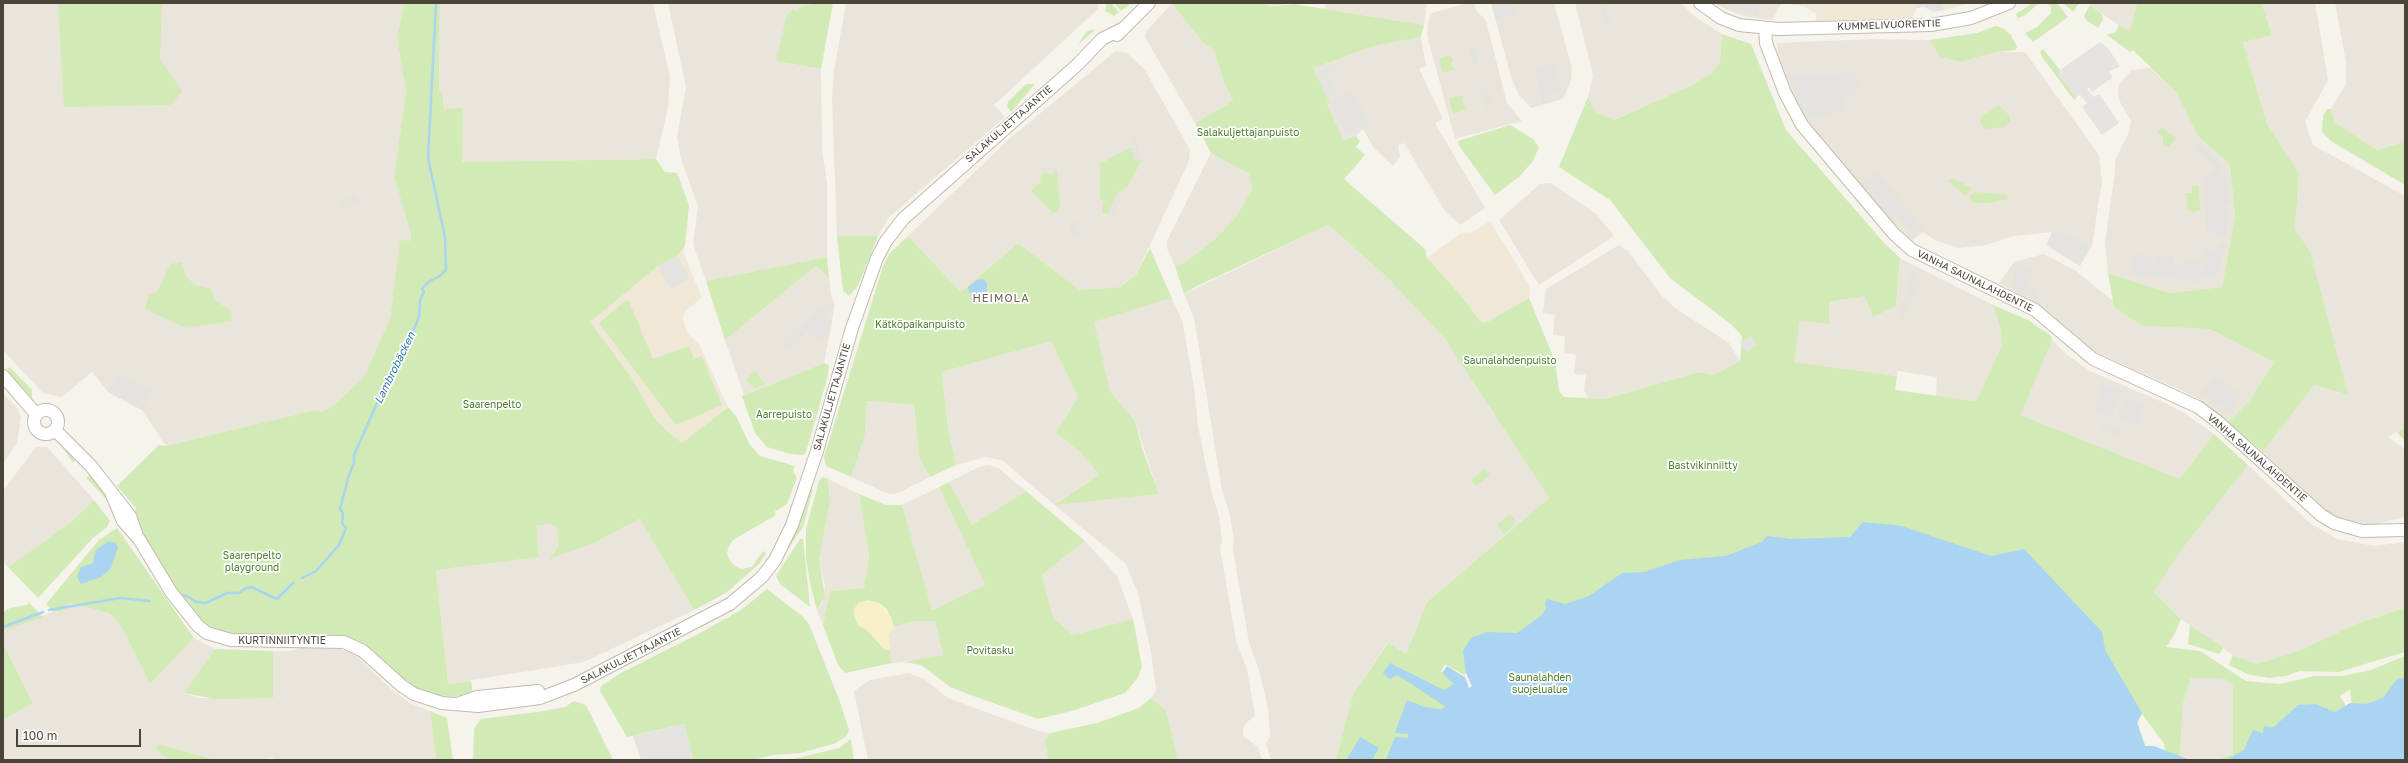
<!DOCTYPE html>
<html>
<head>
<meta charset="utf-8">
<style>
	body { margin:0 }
	#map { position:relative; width:2408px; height:763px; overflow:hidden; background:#f6f3ec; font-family:"Golos Text",sans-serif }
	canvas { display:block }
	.frame { position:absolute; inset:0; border:4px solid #4b4439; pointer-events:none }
	.scale { position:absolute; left:16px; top:729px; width:125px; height:18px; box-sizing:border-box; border:2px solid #4b4439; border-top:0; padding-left:5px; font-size:12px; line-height:14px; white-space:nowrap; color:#4b4439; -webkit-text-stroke:3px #fff; paint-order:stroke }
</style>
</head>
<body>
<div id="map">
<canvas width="2408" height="763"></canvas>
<div class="frame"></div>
<div class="scale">100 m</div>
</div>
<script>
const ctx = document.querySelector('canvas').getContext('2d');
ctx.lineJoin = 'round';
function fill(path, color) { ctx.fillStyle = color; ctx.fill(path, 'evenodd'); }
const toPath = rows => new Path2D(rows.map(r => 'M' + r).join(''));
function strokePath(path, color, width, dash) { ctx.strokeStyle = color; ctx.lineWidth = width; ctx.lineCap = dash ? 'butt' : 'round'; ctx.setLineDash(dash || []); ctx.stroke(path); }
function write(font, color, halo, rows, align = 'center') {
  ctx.font = font + ' "Golos Text",sans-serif'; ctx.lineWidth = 3.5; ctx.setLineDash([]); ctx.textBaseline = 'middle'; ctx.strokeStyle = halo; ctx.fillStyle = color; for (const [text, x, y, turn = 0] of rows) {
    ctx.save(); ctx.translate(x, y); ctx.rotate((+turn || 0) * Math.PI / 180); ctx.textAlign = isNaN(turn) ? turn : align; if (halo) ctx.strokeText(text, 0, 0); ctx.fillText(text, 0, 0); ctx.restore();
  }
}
const residential = toPath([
	[3,3,404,3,397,38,406,91,394,177,411,234,410,241,400,241,390,318,364,377,333,406,321,412,315,410,166,446,142,410,108,392,92,372,62,397,43,393,3,350],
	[440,3,653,3,670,77,668,108,656,159,461,162,463,109,444,109,443,97,439,90],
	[668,3,817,3,798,7,799,12,776,61,821,69,822,149,827,183,827,257,706,281,693,244,698,206,681,159,677,137,686,87],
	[846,3,1098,3,1098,9,994,105,1005,117,888,218,878,236,837,236,832,98,834,71],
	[1173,3,1204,44,1214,50,1223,80,1233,101,1195,123,1145,37,1146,32,1159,17],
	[1266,3,1295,3,1269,7],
	[1326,3,1427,3,1424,25,1325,9],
	[1469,3,1474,3,1477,11,1486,21,1507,103,1522,121,1455,139,1427,35,1428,24,1431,13],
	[1491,3,1554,3,1572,68,1571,81,1563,99,1531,108,1519,95,1512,80],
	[1575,3,1681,3,1694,16,1722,34,1720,61,1712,73,1692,85,1613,120,1596,112,1588,97,1593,75],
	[1715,3,1782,3,1772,20,1743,16,1725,9],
	[2087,3,2137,3,2130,33,2090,5],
	[2262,3,2315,3,2328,80,2305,122,2313,145,2405,196,2405,427,2388,437,2405,450,2405,517,2371,525,2350,521,2329,514,2263,452,2314,385,2347,395,2310,251,2295,229,2299,173,2267,124,2243,42,2272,34],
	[2335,3,2405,3,2405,142,2377,150,2335,122,2331,109,2346,84,2346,62],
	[1421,37,1426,66,1419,69,1443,119,1435,123,1485,208,1460,225,1445,211,1404,143,1398,145,1400,157,1393,166,1374,148,1363,129,1356,136,1344,140,1327,104,1330,103,1312,68,1374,46],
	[1873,39,1929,40,1940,57,1961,62,1996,52,2025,52,2099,155,2102,183,2099,200,2092,246,2080,266,2046,245,2052,232,2013,236,1986,245,1958,248,1935,240,1923,232,1912,241,1888,217,1824,142,1802,113,1779,62,1777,43],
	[1116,51,1127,53,1145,70,1190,150,1189,161,1136,275,1119,287,1080,290,1018,243,961,292,908,236,1009,139],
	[2150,68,2176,92,2198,136,2230,165,2235,216,2222,287,2170,293,2108,273,2105,242,2115,172,2115,160,2129,132,2131,121,2120,102,2118,92,2119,84,2132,70],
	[1211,153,1249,174,1252,191,1236,217,1215,239,1184,263,1175,266,1167,248,1167,241],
	[1551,183,1596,214,1614,236,1539,285,1499,220,1540,184],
	[1328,225,1387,277,1445,339,1549,498,1427,602,1406,654,1387,643,1353,694,1336,760,1271,760,1266,744,1270,736,1268,708,1260,674,1249,642,1233,550,1234,540,1229,512,1222,490,1194,318,1184,294],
	[1619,245,1628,251,1661,295,1675,308,1729,343,1740,361,1714,375,1699,372,1605,399,1588,398,1584,391,1586,375,1574,374,1576,355,1564,353,1565,336,1553,335,1555,315,1543,313,1545,294,1546,289],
	[2044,254,2076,271,2113,301,2114,307,2142,326,2208,329,2274,362,2250,400,2228,422,2196,397,2095,352,2042,307,1999,283,2014,262],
	[1900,258,1993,305,2001,331,2003,345,1978,398,1974,401,1936,396,1937,377,1898,371,1897,376,1793,362,1800,321,1829,302,1865,296,1896,306],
	[816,266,829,278,831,295,835,305,824,363,744,395,725,340],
	[1172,299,1182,320,1194,387,1198,426,1211,490,1219,516,1222,540,1220,548,1236,641,1247,669,1255,716,1246,723,1243,729,1243,736,1258,747,1262,760,1178,760,1166,710,1151,698,1156,690,1151,653,1138,593,1125,563,1064,513,1002,460,985,457,956,465,948,428,942,372,1051,341,1078,397,1056,433,1080,452,1099,475,1055,504,1159,494,1135,421,1110,391,1093,322,1161,301],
	[2052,340,2066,354,2090,371,2167,404,2184,413,2214,434,2180,479,2021,415],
	[3,393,18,409,21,417,17,443,3,464],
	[867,401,914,405,919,457,930,477,898,493,889,494,851,477,865,435],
	[36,447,47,447,94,500,70,523,8,567,3,562,3,491],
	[989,465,998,468,1026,491,972,525,949,482,979,467],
	[2248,465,2311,524,2337,539,2374,546,2405,542,2405,608,2358,623,2301,650,2257,664,2233,655,2181,619,2154,592,2183,548],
	[828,479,859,494,869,556,864,588,830,591,823,625,817,610,823,603,825,586,819,559,830,502],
	[939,487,985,585,932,610,902,505],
	[641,519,694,610,584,662,448,684,436,570,539,557,535,526,551,524,557,528,558,547,550,558,594,543],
	[1085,541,1117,576,1133,619,1073,635,1053,617,1042,575],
	[70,603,109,613,121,626,150,684,194,638,215,649,184,693,198,698,273,698,273,651,290,651,304,647,341,649,356,655,392,690,410,703,430,711,436,760,273,760,273,757,258,760,216,760,159,744,155,749,169,760,3,760,3,720,33,703,3,643,3,631,53,612,61,611],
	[912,621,935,621,943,655,922,660,892,663,888,635,894,627],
	[909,673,924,679,948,698,1038,731,1050,733,1045,740,1048,760,868,760,854,691,870,680],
	[2191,678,2225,679,2233,686,2233,754,2215,760,2190,760,2180,757,2183,704]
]);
const education = toPath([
	[1916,3,1917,8,1912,18,1816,21,1816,14,1804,6,1787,4],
	[1942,3,1970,3,1944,10],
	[1490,221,1529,285,1530,295,1529,298,1485,323,1480,321,1463,298,1427,258,1461,233,1473,232],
	[682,249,702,298,686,310,683,316,684,324,689,335,699,344,728,407,682,443,667,431,653,416,632,378,589,322,658,266,677,256]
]);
const green = toPath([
	[58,3,162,3,160,59,182,91,171,105,64,107],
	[404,3,440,3,439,90,443,97,444,109,463,108,462,162,656,159,665,172,677,173,689,205,685,246,677,256,658,266,590,322,632,378,653,416,667,431,682,443,728,407,736,416,750,445,760,456,795,466,793,471,797,478,787,504,774,512,776,515,733,540,729,546,727,553,730,561,735,566,741,569,752,567,763,551,766,553,760,563,726,593,694,610,640,519,594,543,549,559,558,547,557,528,551,524,536,526,539,557,436,570,448,684,471,681,473,694,454,697,424,693,408,685,364,646,349,638,340,636,235,636,219,633,200,622,182,601,147,545,133,517,136,508,117,486,159,445,166,446,315,410,321,412,333,406,364,377,390,318,400,240,410,241,411,234,394,177,406,91,397,38],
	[817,3,833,3,821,69,776,61,787,15,793,10,799,12,798,7],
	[1107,3,1111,3,1119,12,1114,16,1105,11],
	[1114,3,1132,3,1121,11],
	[1172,3,1266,3,1269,7,1294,4,1424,25,1421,37,1374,46,1313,68,1330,103,1327,104,1344,140,1356,136,1360,141,1356,147,1365,155,1344,179,1425,249,1427,258,1463,298,1480,321,1485,323,1529,298,1555,361,1559,391,1564,397,1605,399,1699,372,1714,375,1740,361,1742,336,1732,325,1670,278,1610,200,1559,167,1588,97,1596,112,1614,120,1692,85,1712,73,1720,61,1722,34,1751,44,1786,130,1885,244,1900,258,1896,306,1873,317,1865,296,1829,302,1829,324,1800,321,1794,362,1897,376,1895,390,1974,401,1978,398,2002,345,2001,331,1993,305,2028,320,2050,335,2052,340,2021,415,2180,479,2214,434,2248,465,2183,548,2154,592,2181,619,2173,637,2166,647,2200,651,2246,681,2280,684,2314,676,2342,676,2371,670,2405,656,2405,682,2397,697,2352,709,2350,689,2340,696,2345,704,2346,717,2325,760,2215,760,2233,754,2233,686,2225,679,2191,678,2183,704,2180,757,2166,751,2163,742,2142,714,2137,724,2146,747,1573,760,1336,760,1353,694,1388,643,1406,654,1427,602,1549,498,1445,339,1387,277,1328,225,1197,286,1184,294,1175,266,1184,263,1215,239,1236,217,1252,190,1249,174,1211,153,1195,123,1233,101,1223,80,1214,50,1204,44],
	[1395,665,1407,673,1434,685,1408,681,1396,675],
	[2033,3,2039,3,2024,16,2018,18,2016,14],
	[2047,3,2057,3,2068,17,2033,42,2025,33,2037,27,2051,13,2051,7],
	[2063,3,2079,3,2073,12],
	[2137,3,2262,3,2272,35,2243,42,2267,124,2299,173,2295,229,2310,251,2348,395,2314,385,2263,452,2228,422,2250,400,2274,362,2209,329,2142,326,2114,307,2108,273,2170,293,2222,287,2235,216,2230,165,2198,136,2176,92,2133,50,2130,52,2107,35,2116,32,2119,25,2130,32],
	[2090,5,2102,14,2103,20,2098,28,2086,20,2084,16],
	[1995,26,2003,28,2011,35,2017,47,2016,50,1996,52,1961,62,1940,57,1929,40,1977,33],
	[1093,29,1095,30,1078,45,1086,32],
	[2043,49,2060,70,2059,74,2076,98,2074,100,2042,57,2040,52],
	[1451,55,1453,62,1450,63,1452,67,1455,67,1455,69,1443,73,1439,58],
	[1026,84,1035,84,1011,112,1007,106,1008,102],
	[1462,95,1463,98,1461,99,1466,110,1453,114,1449,98],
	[1999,105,2010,116,2010,121,2004,127,1985,129,1980,124,1980,118],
	[2327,109,2331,109,2335,122,2377,150,2405,142,2405,185,2331,141,2322,132,2323,116],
	[1510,125,1533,139,1539,147,1533,161,1519,177,1495,195,1459,146,1458,141],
	[2161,127,2176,138,2168,148,2163,144,2163,136,2157,134],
	[1129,148,1132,148,1134,160,1141,161,1127,188,1125,187,1122,192,1120,191,1117,193,1108,214,1102,213,1104,200,1100,200,1100,164],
	[1057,169,1060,207,1058,211,1053,213,1031,191,1042,181,1039,178,1046,171,1051,175],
	[1952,178,1972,188,1973,188,1965,196,1948,181],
	[2192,186,2199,186,2200,210,2192,212,2187,210,2186,193,2192,193],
	[1975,192,2006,195,2009,199,1989,203,1975,203,1971,201,1970,196],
	[837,236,878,236,858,286,849,296,843,291],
	[908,236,961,292,1018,243,1080,290,1120,287,1136,275,1150,248,1172,299,1161,301,1094,322,1110,391,1135,421,1142,448,1159,494,1054,505,1099,475,1080,452,1056,433,1078,397,1051,341,942,372,948,428,956,465,930,477,919,457,914,405,867,401,865,435,851,477,826,466,824,457,883,266,890,253],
	[827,257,829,278,816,266,725,340,706,281],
	[182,262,185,274,194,285,211,289,215,301,231,310,232,321,186,328,145,309,149,295,158,291,170,264],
	[628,299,653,359,689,346,694,359,702,356,722,405,676,425,599,323],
	[824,363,829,365,827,379,806,452,803,455,790,454,767,447,755,433,742,396],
	[10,367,32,390,32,399,19,387,7,369],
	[754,371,764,382,766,384,754,388,746,380],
	[2405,427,2405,441,2397,432],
	[2226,433,2278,483,2278,484,2224,438],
	[59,442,69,450,75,460,73,463],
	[1485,469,1490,475,1476,486,1471,480],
	[89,475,99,484,107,497,105,498,86,478],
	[823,477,828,479,830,502,819,559,825,597,817,610,810,583,806,559,806,529,819,481],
	[949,482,972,525,1026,491,1085,541,1042,575,1053,617,1073,635,1133,619,1142,667,1137,679,1125,693,1072,711,1038,719,968,694,950,687,921,665,904,662,943,655,935,621,912,621,894,627,887,609,879,603,858,625,867,630,885,650,890,650,892,663,845,673,838,665,823,625,830,591,864,588,869,556,859,494,886,505,902,505,932,610,985,585,939,487],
	[809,488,813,489,803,527,783,557,782,556],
	[94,500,110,521,107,527,92,539,38,598,8,567,70,523],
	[1510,514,1516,522,1504,534,1497,525],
	[117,528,194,638,150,684,121,626,109,613,70,603,61,611,53,612,46,604,99,540],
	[800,539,803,539,810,607,780,584,776,576],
	[767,589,802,616,809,624,840,702,849,730,846,736,836,743,801,753,773,755,753,760,693,760,684,724,627,737,600,691,601,686,619,674,700,633,741,610],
	[28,602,43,617,3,631,3,612,10,608,27,605],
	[2405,608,2405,652,2339,672,2299,671,2286,676,2269,678,2247,674,2229,665,2233,655,2257,664,2301,650,2358,623],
	[2190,625,2221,646,2223,648,2219,654,2188,644],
	[3,643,33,703,3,720],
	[215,649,273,651,273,698,215,699,184,693],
	[1151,698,1166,710,1178,760,1048,760,1045,740,1050,733,1097,723,1139,708],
	[574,701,586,705,613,760,473,760,474,729,481,719,538,712,565,707],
	[430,711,447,718,453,760,436,760],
	[851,739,854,760,789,760,839,748],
	[159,744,216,760,169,760,155,749]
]);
const sand = toPath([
	[868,600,879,603,891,617,894,627,888,635,890,650,885,650,867,630,858,625,854,617,854,609,858,603]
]);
const parking = toPath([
	[1491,3,1514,3,1517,14,1496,20],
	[1598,3,1604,3,1611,26,1605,28],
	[1729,3,1760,3,1758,16,1729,9,1730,4],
	[1916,3,1942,3,1944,10,1934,12,1924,7,1917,8],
	[2100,42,2108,48,2120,66,2109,72,2113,77,2092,92,2089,88,2087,89,2093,97,2099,94,2119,123,2102,135,2082,107,2087,103,2080,95,2076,98,2058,74,2060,70],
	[1474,44,1479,64,1473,66,1468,46],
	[1554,63,1562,89,1548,93,1550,102,1543,104,1534,69],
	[1333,64,1337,70,1327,75,1339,97,1354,92,1369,125,1347,136,1330,103,1336,100,1333,93,1327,96,1315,73],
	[1856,73,1861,88,1852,96,1845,96,1842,111,1811,118,1799,103,1788,74],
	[1487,88,1492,107,1486,109,1480,89],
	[1137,138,1140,159,1134,160,1132,142],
	[2199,142,2224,168,2220,172,2220,175,2226,175,2228,204,2222,204,2222,208,2228,208,2226,237,2206,231,2204,176,2209,175,2215,168,2195,146],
	[1047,164,1056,170,1051,175,1043,169],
	[1876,171,1924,227,1914,235,1894,213,1888,217,1861,184],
	[355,194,359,201,345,210,340,204],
	[1117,195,1123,197,1114,215,1108,212],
	[1070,220,1076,221,1078,238,1071,233],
	[2063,231,2088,245,2080,266,2046,245,2052,232],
	[2220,242,2226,243,2217,277,2204,275,2198,277,2196,283,2174,278,2175,273,2173,272,2172,278,2153,277,2153,271,2151,271,2150,277,2131,275,2133,254,2153,255,2152,261,2155,262,2156,255,2174,255,2174,263,2186,266,2188,260,2201,263,2200,268,2203,269,2204,263,2199,261,2203,247,2218,251],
	[677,256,690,279,671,289,658,266],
	[2018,262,2034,271,2026,284,2040,292,2037,299,2011,287],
	[1912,271,1918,275,1915,280,1921,282,1903,318,1898,318],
	[831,303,834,308,825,314,823,311,820,312,832,325,828,329,830,332,818,342,804,327,801,330,805,334,788,350,782,343,818,309],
	[1752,336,1757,344,1747,352,1740,343],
	[119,372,153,391,142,410,108,392],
	[2214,376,2241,394,2234,405,2237,407,2232,414,2201,392],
	[2103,384,2121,392,2111,417,2093,410],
	[2126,398,2145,406,2136,427,2117,419],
	[2104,422,2121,429,2118,436,2101,429],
	[684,724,693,760,641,760,633,736]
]);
const water = toPath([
	[983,279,987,283,987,290,983,297,976,297,969,292,968,287,977,280],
	[1863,522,1902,526,1991,556,2024,549,2102,632,2105,650,2142,713,2137,722,2145,746,2154,746,2190,760,1386,760,1395,737,1408,738,1408,734,1395,733,1407,700,1424,707,1440,709,1446,707,1407,681,1396,675,1391,679,1387,677,1383,673,1390,663,1444,690,1454,684,1442,673,1447,666,1464,677,1466,676,1463,651,1471,638,1487,632,1517,633,1541,616,1546,608,1545,603,1547,599,1565,604,1589,596,1622,573,1644,572,1680,560,1726,556,1762,542,1767,536,1791,539,1850,537],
	[109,541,116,543,118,547,111,568,101,577,81,584,77,577,81,567,93,563,96,550],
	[2405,677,2405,760,2226,760,2244,750,2253,730,2263,733,2264,726,2274,727,2298,705,2315,704,2335,712,2350,703,2367,704,2384,697,2396,680],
	[1360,737,1379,748,1372,760,1347,759]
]);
const pier = toPath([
	[1445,664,1464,675,1466,673,1472,686,1469,688,1465,677,1447,666,1442,673,1441,671]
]);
const stream = toPath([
	[302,578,316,571,339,545,346,528,342,523,343,513,340,509,349,475,354,463,354,455,387,381,393,374,406,348,419,317,420,301,424,292,422,289,428,282,440,276,446,270,445,237,428,158,436,3],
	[181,595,187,596,196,602,206,603,227,593,239,593,246,588,251,587,277,599,293,583],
	[49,610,120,598,150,601],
	[3,627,43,612]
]);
const minor = toPath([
	[1700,3,1721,18,1739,25,1779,29,1931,25,1971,18,2009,3],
	[1765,29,1766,43,1785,93,1802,125,1894,234,1912,250,2035,310,2093,359,2198,407,2217,421,2321,515,2334,523,2362,531,2405,530],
	[1117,35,1149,3],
	[3,376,36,414],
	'34 422a12 12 0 1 1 24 0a12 12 0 1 1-24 0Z',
	[55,430,91,466,130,516,136,533],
	[112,495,123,521,139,539,171,592,198,626,207,633,231,640,344,642,363,651,402,686,414,694,442,703,478,706,540,698,574,685,730,604,762,577,775,560,792,525,817,451,852,328,877,258,886,241,903,219,1077,65,1102,39,1122,29],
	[460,703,477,697,538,691]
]);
const streetNames = [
	["KUMMELIVUORENTIE",1889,25,-2],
	["SALAKULJETTAJANTIE",1009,124,-41],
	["VANHA SAUNALAHDENTIE",1975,281,26],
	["SALAKULJETTAJANTIE",832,397,-74],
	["VANHA SAUNALAHDENTIE",2257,458,41],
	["KURTINNIITYNTIE",282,641],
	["SALAKULJETTAJANTIE",631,656,-27]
];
const parkNames = [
	["Salakuljettajanpuisto",1248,133],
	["Kätköpaikanpuisto",920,325],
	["Saunalahdenpuisto",1510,361],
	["Saarenpelto",492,405],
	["Aarrepuisto",784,415],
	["Bastvikinniitty",1703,466],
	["Saarenpelto",252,556],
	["playground",252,568],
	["Povitasku",990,651],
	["Saunalahden",1540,678],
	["suojelualue",1540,690]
];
const neighbourhoodNames = [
	["HEIMOLA",1001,299]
];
const waterNames = [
	["Lambrobäcken",395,368,-64]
];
fill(residential, '#eae5da');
fill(education, '#efe8d6');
fill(green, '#d2eab5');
fill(sand, '#f9efc9');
fill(parking, '#e5e3e0');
fill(water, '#a9d4f2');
fill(pier, '#f6f3ec');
strokePath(stream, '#a9d4f2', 2.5);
strokePath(minor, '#c2bbae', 14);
strokePath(minor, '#fff', 12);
write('10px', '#4b4439', '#fff', streetNames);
write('10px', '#4a7f2a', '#fff', parkNames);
ctx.letterSpacing = '1px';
write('11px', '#6e6250', '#fff', neighbourhoodNames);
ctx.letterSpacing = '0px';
write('italic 11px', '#2e7ab2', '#fff', waterNames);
</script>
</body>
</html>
